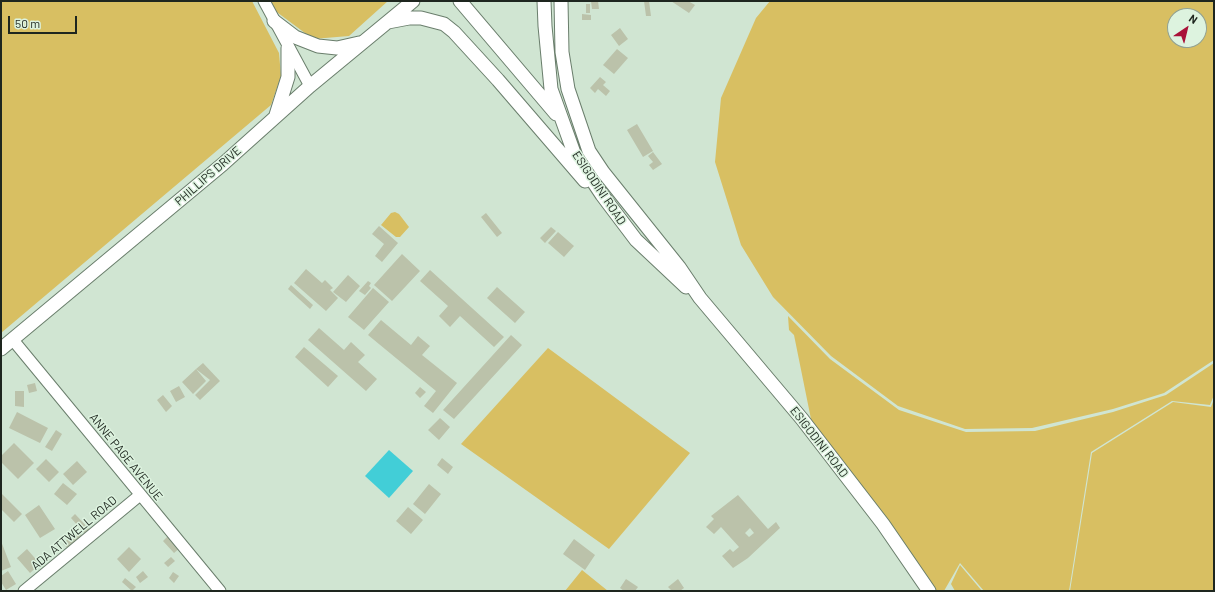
<!DOCTYPE html>
<html>
<head>
<meta charset="utf-8">
<style>
	body { margin:0 }
	#map { position:relative; width:1215px; height:592px; overflow:hidden; background:#d0e5d2; font-family:Barlow,sans-serif }
	canvas { display:block }
	.frame { position:absolute; inset:0; border:2px solid #1e261f; pointer-events:none }
	.north { position:absolute; left:1167px; top:8px; width:40px; height:40px; box-sizing:border-box; background:#ddf3df; border:1px solid #91a192; border-radius:50%; rotate:35deg; font-size:11px; font-weight:700; line-height:16px; text-align:center; color:#1e261f }
	.north::after { content:''; display:block; margin:auto; width:14px; height:18px; background:#a91138; clip-path:polygon(50% 0,100% 100%,50% 72%,0 100%) }
	.scale { position:absolute; left:8px; top:16px; width:69px; height:18px; box-sizing:border-box; border:2px solid #1e261f; border-top:0; padding-left:5px; font-size:12px; line-height:14px; white-space:nowrap; color:#1e261f; -webkit-text-stroke:3px #ddf3df; paint-order:stroke }
</style>
</head>
<body>
<div id="map">
<canvas width="1215" height="592"></canvas>
<div class="frame"></div>
<div class="north">N</div>
<div class="scale">50 m</div>
</div>
<script>
const ctx = document.querySelector('canvas').getContext('2d');
ctx.lineJoin = 'round';
function fill(path, color) { ctx.fillStyle = color; ctx.fill(path, 'evenodd'); }
const toPath = rows => new Path2D(rows.map(r => 'M' + r).join(''));
function strokePath(path, color, width, dash) { ctx.strokeStyle = color; ctx.lineWidth = width; ctx.lineCap = dash ? 'butt' : 'round'; ctx.setLineDash(dash || []); ctx.stroke(path); }
function write(font, color, halo, rows, align = 'center') {
  ctx.font = font + ' Barlow,sans-serif'; ctx.lineWidth = 3; ctx.setLineDash([]); ctx.textBaseline = 'middle'; ctx.strokeStyle = halo; ctx.fillStyle = color; for (const [text, x, y, turn = 0] of rows) {
    ctx.save(); ctx.translate(x, y); ctx.rotate((+turn || 0) * Math.PI / 180); ctx.textAlign = isNaN(turn) ? turn : align; if (halo) ctx.strokeText(text, 0, 0); ctx.fillText(text, 0, 0); ctx.restore();
  }
}
const green = toPath([
	[1,1,252,1,279,53,281,76,271,105,1,333],
	[270,1,388,1,349,36,313,39,274,10],
	[770,1,1214,1,1214,360,1164,393,1113,409,1032,428,965,429,898,406,831,356,773,297,741,245,715,162,721,98,756,18],
	[1175,16,1199,16,1199,40,1175,40],
	[395,212,399,214,409,227,400,237,396,237,381,225,391,213],
	[788,316,830,359,899,410,966,432,1035,431,1113,412,1166,395,1214,363,1214,395,1210,405,1172,401,1091,452,1069,591,984,591,960,563,944,591,937,591,812,424,794,335,789,330],
	[548,348,690,453,609,549,461,444],
	[1214,399,1214,591,1070,591,1092,453,1173,402,1211,407],
	[960,565,982,591,955,591,951,584],
	[582,570,608,591,565,591]
]);
const water = toPath([
	[389,450,413,471,389,498,365,476]
]);
const building = toPath([
	[591,1,598,1,599,9,592,9],
	[644,1,649,1,651,16,646,16],
	[671,1,688,1,695,5,689,13],
	[586,4,590,4,590,13,586,13],
	[582,14,591,15,591,20,582,20],
	[620,28,628,39,619,46,611,35],
	[617,49,628,58,614,74,603,65],
	[600,77,606,82,603,85,610,91,606,96,598,89,595,93,590,88],
	[637,124,653,151,643,157,627,130],
	[653,152,662,164,653,170,649,165,653,162,648,156],
	[486,213,502,233,497,237,481,217],
	[379,226,398,243,382,262,375,256,384,244,372,234],
	[551,227,556,231,545,243,540,238],
	[558,232,574,246,564,257,548,243],
	[402,254,420,271,392,301,374,285],
	[306,269,322,283,325,280,333,288,330,290,338,298,326,311,294,283],
	[430,270,504,337,494,347,460,316,450,327,439,316,448,306,420,281],
	[348,275,360,286,346,302,333,292],
	[368,281,371,283,369,286,371,288,365,295,359,291],
	[291,285,313,305,310,309,288,289],
	[497,287,525,312,515,323,487,298],
	[373,288,389,302,364,330,348,317],
	[381,320,411,345,418,336,430,346,422,355,457,383,433,413,424,406,436,391,368,335],
	[319,328,344,350,351,342,365,355,358,362,377,379,366,391,308,340],
	[511,335,522,345,454,419,443,410],
	[304,347,338,376,328,387,295,357],
	[203,363,220,381,200,400,195,395,210,380,196,369],
	[196,369,206,381,193,394,182,382],
	[35,383,37,391,29,393,27,385],
	[179,386,185,397,176,402,170,391],
	[420,387,426,392,420,398,415,393],
	[15,391,24,391,24,407,15,406],
	[163,395,172,406,166,412,157,400],
	[17,412,48,428,40,443,9,428],
	[440,418,450,427,439,440,428,430],
	[56,430,62,434,52,451,45,447],
	[14,443,34,463,18,479,1,462,1,456],
	[442,458,453,467,448,474,437,465],
	[46,459,59,472,49,482,36,469],
	[77,461,87,472,73,485,63,474],
	[63,483,77,494,67,505,54,494],
	[429,484,441,494,425,514,413,504],
	[2,494,22,514,14,522,1,509],
	[738,495,768,529,776,522,780,528,748,558,733,568,722,556,730,549,733,552,739,547,721,527,714,534,706,527,714,519,711,516],
	[750,528,754,533,749,537,745,533],
	[39,505,55,529,40,538,25,515],
	[408,507,423,520,411,534,396,521],
	[75,514,90,530,85,534,71,518],
	[76,530,82,535,70,550,63,544],
	[169,535,181,547,174,553,163,541],
	[574,539,595,555,585,570,563,554],
	[1,541,11,567,1,571],
	[129,547,141,559,129,572,117,559],
	[27,549,40,564,30,573,17,558],
	[171,557,175,561,168,567,164,563],
	[8,571,16,584,6,590,1,582,1,576],
	[143,571,148,577,140,583,136,577],
	[173,572,179,576,174,583,169,578],
	[125,578,136,587,132,591,122,582],
	[626,579,638,587,635,591,624,591,620,588],
	[678,579,684,588,680,591,672,591,668,587]
]);
const minor = toPath([
	[264,1,310,86],
	[13,340,220,591],
	[24,591,140,495]
]);
const major = toPath([
	[460,1,556,114],
	[544,1,545,26,551,89,574,153,602,195,636,240,686,287],
	[561,1,562,52,568,89,589,151,603,172,679,267,700,298,802,419,883,524,929,591],
	[274,21,295,37,318,46,337,48,359,43],
	[388,22,409,18,421,18,444,24,454,32,498,80,585,181],
	[276,115,288,77,288,48],
	[1,349,223,164,310,86,413,1]
]);
const streetNames = [
	["PHILLIPS DRIVE",208,176,-41],
	["ESIGODINI ROAD",599,188,56],
	["ESIGODINI ROAD",819,442,52],
	["ANNE PAGE AVENUE",126,457,51],
	["ADA ATTWELL ROAD",74,533,-40]
];
fill(green, '#d8bf62');
fill(water, '#42ced7');
fill(building, '#bbc2aa');
strokePath(minor, '#6a7e6c', 13);
strokePath(major, '#6a7e6c', 15);
strokePath(minor, '#fff', 11);
strokePath(major, '#fff', 13);
write('12px', '#1e261f', '#ddf3df', streetNames);
</script>
</body>
</html>
